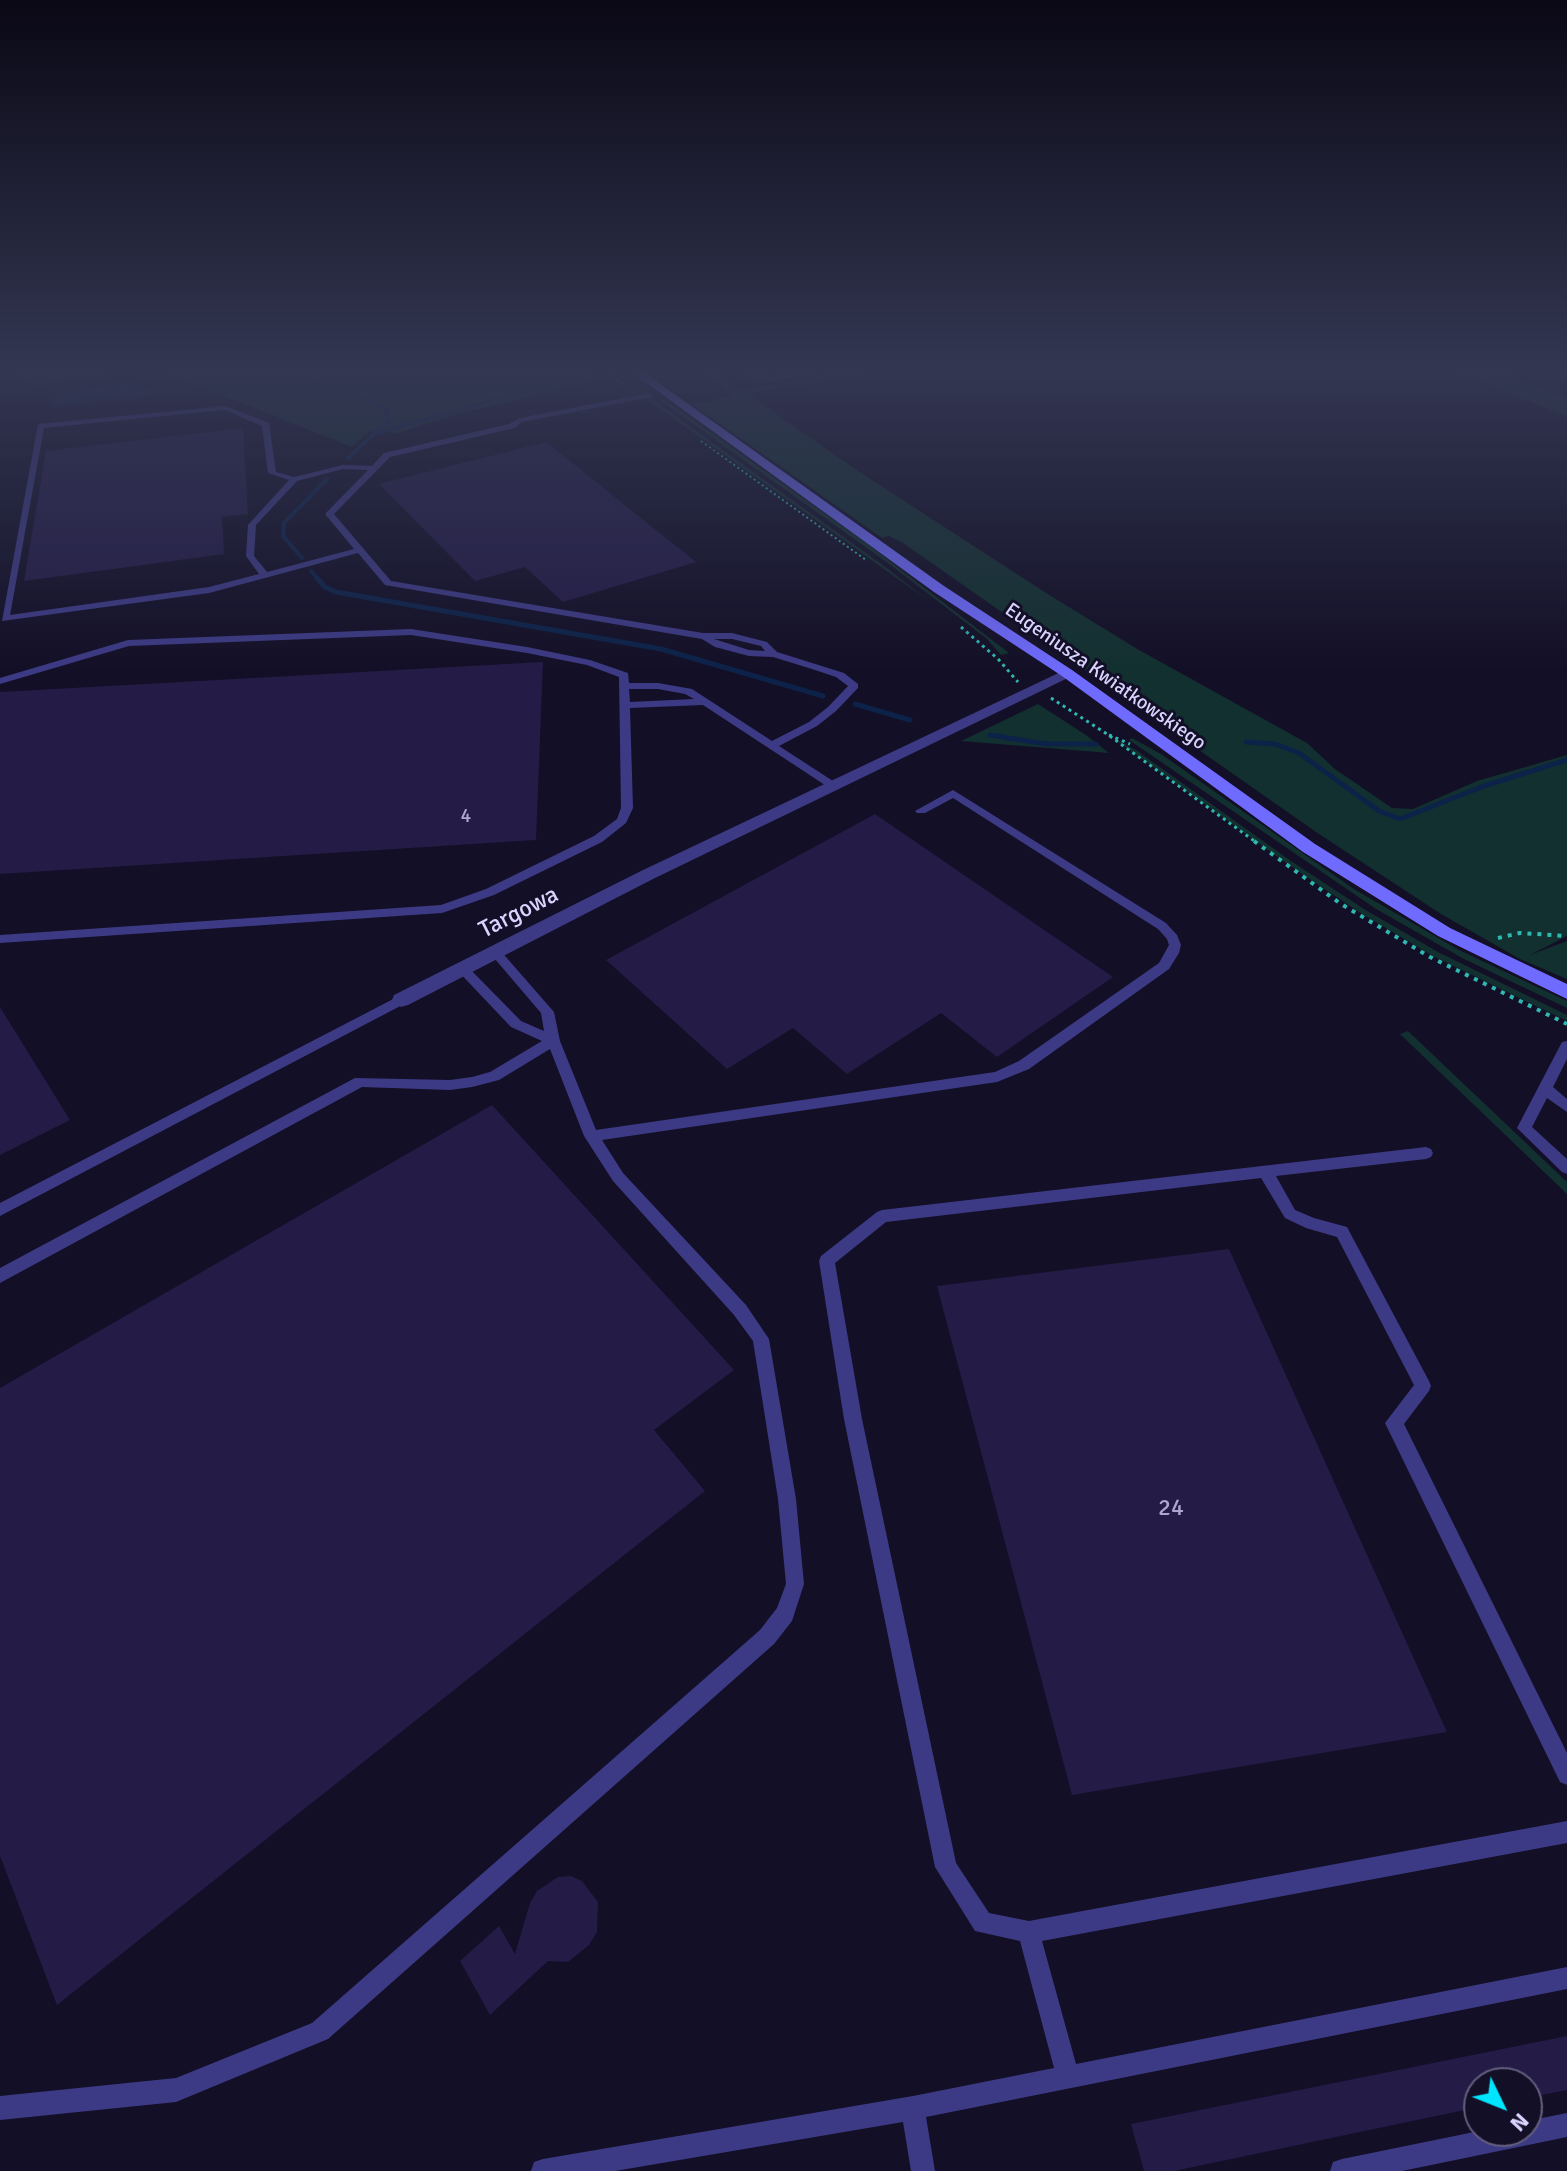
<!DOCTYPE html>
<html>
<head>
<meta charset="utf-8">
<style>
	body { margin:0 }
	#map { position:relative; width:1567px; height:2171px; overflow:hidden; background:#130f26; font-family:Signika,sans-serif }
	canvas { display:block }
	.north { position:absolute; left:1463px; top:2067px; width:80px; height:80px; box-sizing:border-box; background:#130f26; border:2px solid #625e7d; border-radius:50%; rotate:133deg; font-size:22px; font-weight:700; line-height:32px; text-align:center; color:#d9d4ff }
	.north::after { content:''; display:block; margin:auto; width:28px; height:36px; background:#00e5ff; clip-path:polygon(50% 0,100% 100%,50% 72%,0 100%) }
</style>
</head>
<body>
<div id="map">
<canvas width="1567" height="2171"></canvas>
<div class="north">N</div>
</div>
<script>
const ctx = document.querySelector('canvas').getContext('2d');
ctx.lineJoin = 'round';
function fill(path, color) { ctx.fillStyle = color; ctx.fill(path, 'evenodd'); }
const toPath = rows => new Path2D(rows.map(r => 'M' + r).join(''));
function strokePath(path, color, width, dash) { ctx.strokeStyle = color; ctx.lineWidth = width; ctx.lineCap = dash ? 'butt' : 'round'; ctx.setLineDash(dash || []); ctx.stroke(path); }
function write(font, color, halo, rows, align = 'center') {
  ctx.font = font + ' Signika,sans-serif'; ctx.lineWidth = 6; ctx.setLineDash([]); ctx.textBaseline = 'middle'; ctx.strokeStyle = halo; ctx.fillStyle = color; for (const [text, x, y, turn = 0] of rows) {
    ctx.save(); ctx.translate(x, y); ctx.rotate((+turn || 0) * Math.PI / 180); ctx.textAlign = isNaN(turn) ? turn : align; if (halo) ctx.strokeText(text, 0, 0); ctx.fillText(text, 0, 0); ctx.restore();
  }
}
const green = toPath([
	[15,371,111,371,37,387,26,382],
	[161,371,588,371,600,380,457,414,398,433,370,431,352,447],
	[700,371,715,371,741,390,852,371,880,371,748,394,855,469,1046,593,1139,650,1307,743,1335,769,1392,808,1413,809,1477,781,1567,755,1567,936,1530,955,1567,941,1567,979,1520,959,1441,914,1316,832,903,543,889,536,882,538,692,404,733,396],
	[1452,371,1497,371,1567,398,1567,416],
	[649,397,888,569,926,599,645,398],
	[657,398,665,400,866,543,1009,653,1001,655,987,639,892,566],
	[1038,704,1086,735,1109,753,961,741],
	[1113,738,1136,750,1291,861,1364,909,1438,952,1567,1015,1567,1021,1433,956,1359,912,1286,863],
	[1132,738,1161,754,1354,889,1459,950,1567,1001,1567,1008,1464,959,1376,909,1129,740],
	[1408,1031,1567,1182,1567,1194,1400,1034]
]);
const water = toPath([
	[127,381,160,394,52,406,54,397]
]);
const streamFar1 = toPath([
	[301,371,387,409,388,421,348,458],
	[378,433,517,393,535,371],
	[302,558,283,536,284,523,327,479],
	[311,571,318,579]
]);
const stream = toPath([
	[316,577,325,587,336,592,661,649,823,696],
	[855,704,910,720],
	[990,735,1046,744,1096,744],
	[1246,742,1275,744,1299,753,1379,811,1400,819,1484,786,1567,760]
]);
const building = toPath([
	[243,428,248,514,222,517,224,554,24,581,46,451],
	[546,442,696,562,563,602,525,567,475,581,379,484],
	[543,662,536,840,0,874,0,692],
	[875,814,1113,977,997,1057,941,1013,847,1074,793,1028,727,1069,606,960],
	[0,1007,70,1120,0,1155],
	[492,1105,734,1370,654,1430,705,1491,57,2005,0,1856,0,1388],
	[1229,1249,1447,1732,1072,1795,937,1286],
	[571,1876,582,1881,598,1902,597,1932,589,1945,568,1962,548,1961,490,2015,460,1961,499,1926,515,1954,530,1903,537,1891,558,1877],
	[1567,2036,1567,2090,1527,2098,1527,2083,1479,2083,1479,2107,1174,2171,1144,2171,1131,2124]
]);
const pathFar2 = toPath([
	[606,371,623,384],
	[701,441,866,560]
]);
const pathFar1 = toPath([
	[961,627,998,659,1018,682],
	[1051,698,1107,734,1257,843],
	[1109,735,1130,744]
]);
const path = toPath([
	[1254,841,1341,904,1430,957,1567,1024],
	[1498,938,1520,933,1567,936]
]);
const lane = toPath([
	[743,371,773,377,808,371,826,371,773,381,753,379,743,371],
	[649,393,653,395,652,397,522,422,515,428,390,457,334,514,391,581,703,633,732,633,767,642,777,652,844,673,858,684,858,688,836,711,817,726,779,746,836,783,836,787,828,787,703,705,630,708,633,808,626,823,602,842,494,895,442,913,0,943,0,935,441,905,486,889,594,836,617,819,621,808,619,677,587,665,527,653,411,635,129,646,0,684,0,678,128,640,411,629,527,647,590,660,628,673,629,683,658,683,692,689,772,741,809,722,828,707,848,686,836,677,812,669,773,657,749,656,715,647,702,639,385,585,358,553,209,593,2,621,38,424,226,406,269,423,276,472,294,477,343,465,372,466,384,453,509,424,520,418,649,393],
	[225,410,262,426,268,473,289,480,248,525,246,556,259,574,209,587,10,615,44,428,225,410],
	[343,469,368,470,325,514,354,549,267,572,254,556,256,525,297,481,343,469],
	[714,639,732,639,761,646,765,651,749,650,714,639],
	[629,689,658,689,685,694,694,699,630,702,629,689],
	[953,790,1166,923,1177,935,1181,945,1179,953,1169,969,1029,1069,997,1082,602,1140,623,1173,746,1305,769,1339,796,1499,804,1584,792,1621,774,1644,328,2039,176,2102,0,2120,0,2096,176,2078,312,2023,760,1630,777,1608,786,1584,778,1499,753,1341,734,1315,613,1181,584,1136,550,1049,499,1080,472,1087,450,1090,362,1087,0,1283,0,1268,355,1078,450,1080,472,1077,490,1072,542,1041,511,1027,456,969,462,965,467,966,521,1021,544,1031,541,1013,489,952,495,948,499,949,554,1012,560,1041,596,1130,995,1072,1019,1061,1159,963,1169,945,1167,939,1158,929,953,798,925,813,917,813,915,811,953,790],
	[401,995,408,1000,406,1003,0,1216,0,1203,401,995],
	[1567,1041,1567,1059,1553,1087,1567,1099,1567,1112,1547,1098,1532,1127,1567,1159,1567,1174,1562,1172,1517,1128,1562,1042,1567,1041],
	[1426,1147,1431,1149,1433,1153,1431,1157,1426,1159,1276,1176,1295,1210,1314,1218,1347,1227,1429,1381,1431,1386,1429,1391,1404,1424,1567,1753,1567,1785,1560,1782,1385,1423,1414,1385,1337,1237,1306,1228,1285,1218,1261,1178,886,1222,835,1263,862,1419,956,1863,989,1913,1029,1921,1567,1821,1567,1843,1042,1941,1076,2064,1567,1967,1567,1989,926,2117,935,2171,911,2171,903,2122,615,2171,531,2171,534,2162,543,2159,913,2096,1054,2068,1020,1941,975,1931,935,1867,844,1419,819,1261,821,1256,877,1212,882,1210,1426,1147],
	[1567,2113,1567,2137,1402,2171,1330,2171,1333,2162,1342,2159,1479,2131,1527,2131,1527,2121,1567,2113]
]);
const street = toPath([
	[1067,669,1074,673,1072,676,653,879,408,1005,401,1007,392,1000,394,995,641,871,1067,669]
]);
const secondary = toPath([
	[630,371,642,371,944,586,1072,670,1315,844,1450,928,1567,984,1567,999,1438,936,1303,852,1062,676,934,592,630,371]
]);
const farStreetnames = [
	["Eugeniusza Kwiatkowskiego",1105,677,35]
];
const numberNames = [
	["4",466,817]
];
const streetNames = [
	["Targowa",519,913,-27]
];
const nearNumbernames = [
	["24",1171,1509]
];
fill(green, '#12302f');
fill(water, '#0c2248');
strokePath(streamFar1, '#0c2248', 4);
strokePath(stream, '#0c2248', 5);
fill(building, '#241b47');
strokePath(pathFar2, '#2fb8b0', 2, [2, 3]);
strokePath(pathFar1, '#2fb8b0', 3, [3, 4]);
strokePath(path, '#2fb8b0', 4, [4, 6]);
fill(lane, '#3d3a85');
fill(street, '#3d3a85');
fill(secondary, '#6f6bff');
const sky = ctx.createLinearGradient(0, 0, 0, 675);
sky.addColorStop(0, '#0a0815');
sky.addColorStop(0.55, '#333752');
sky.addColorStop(1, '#33375200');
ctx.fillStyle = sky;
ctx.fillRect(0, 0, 1567, 675);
write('20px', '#d9d4ff', '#130f26', farStreetnames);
write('20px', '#aca6d1', null, numberNames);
write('24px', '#d9d4ff', '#130f26', streetNames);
write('24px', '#aca6d1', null, nearNumbernames);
</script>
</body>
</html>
